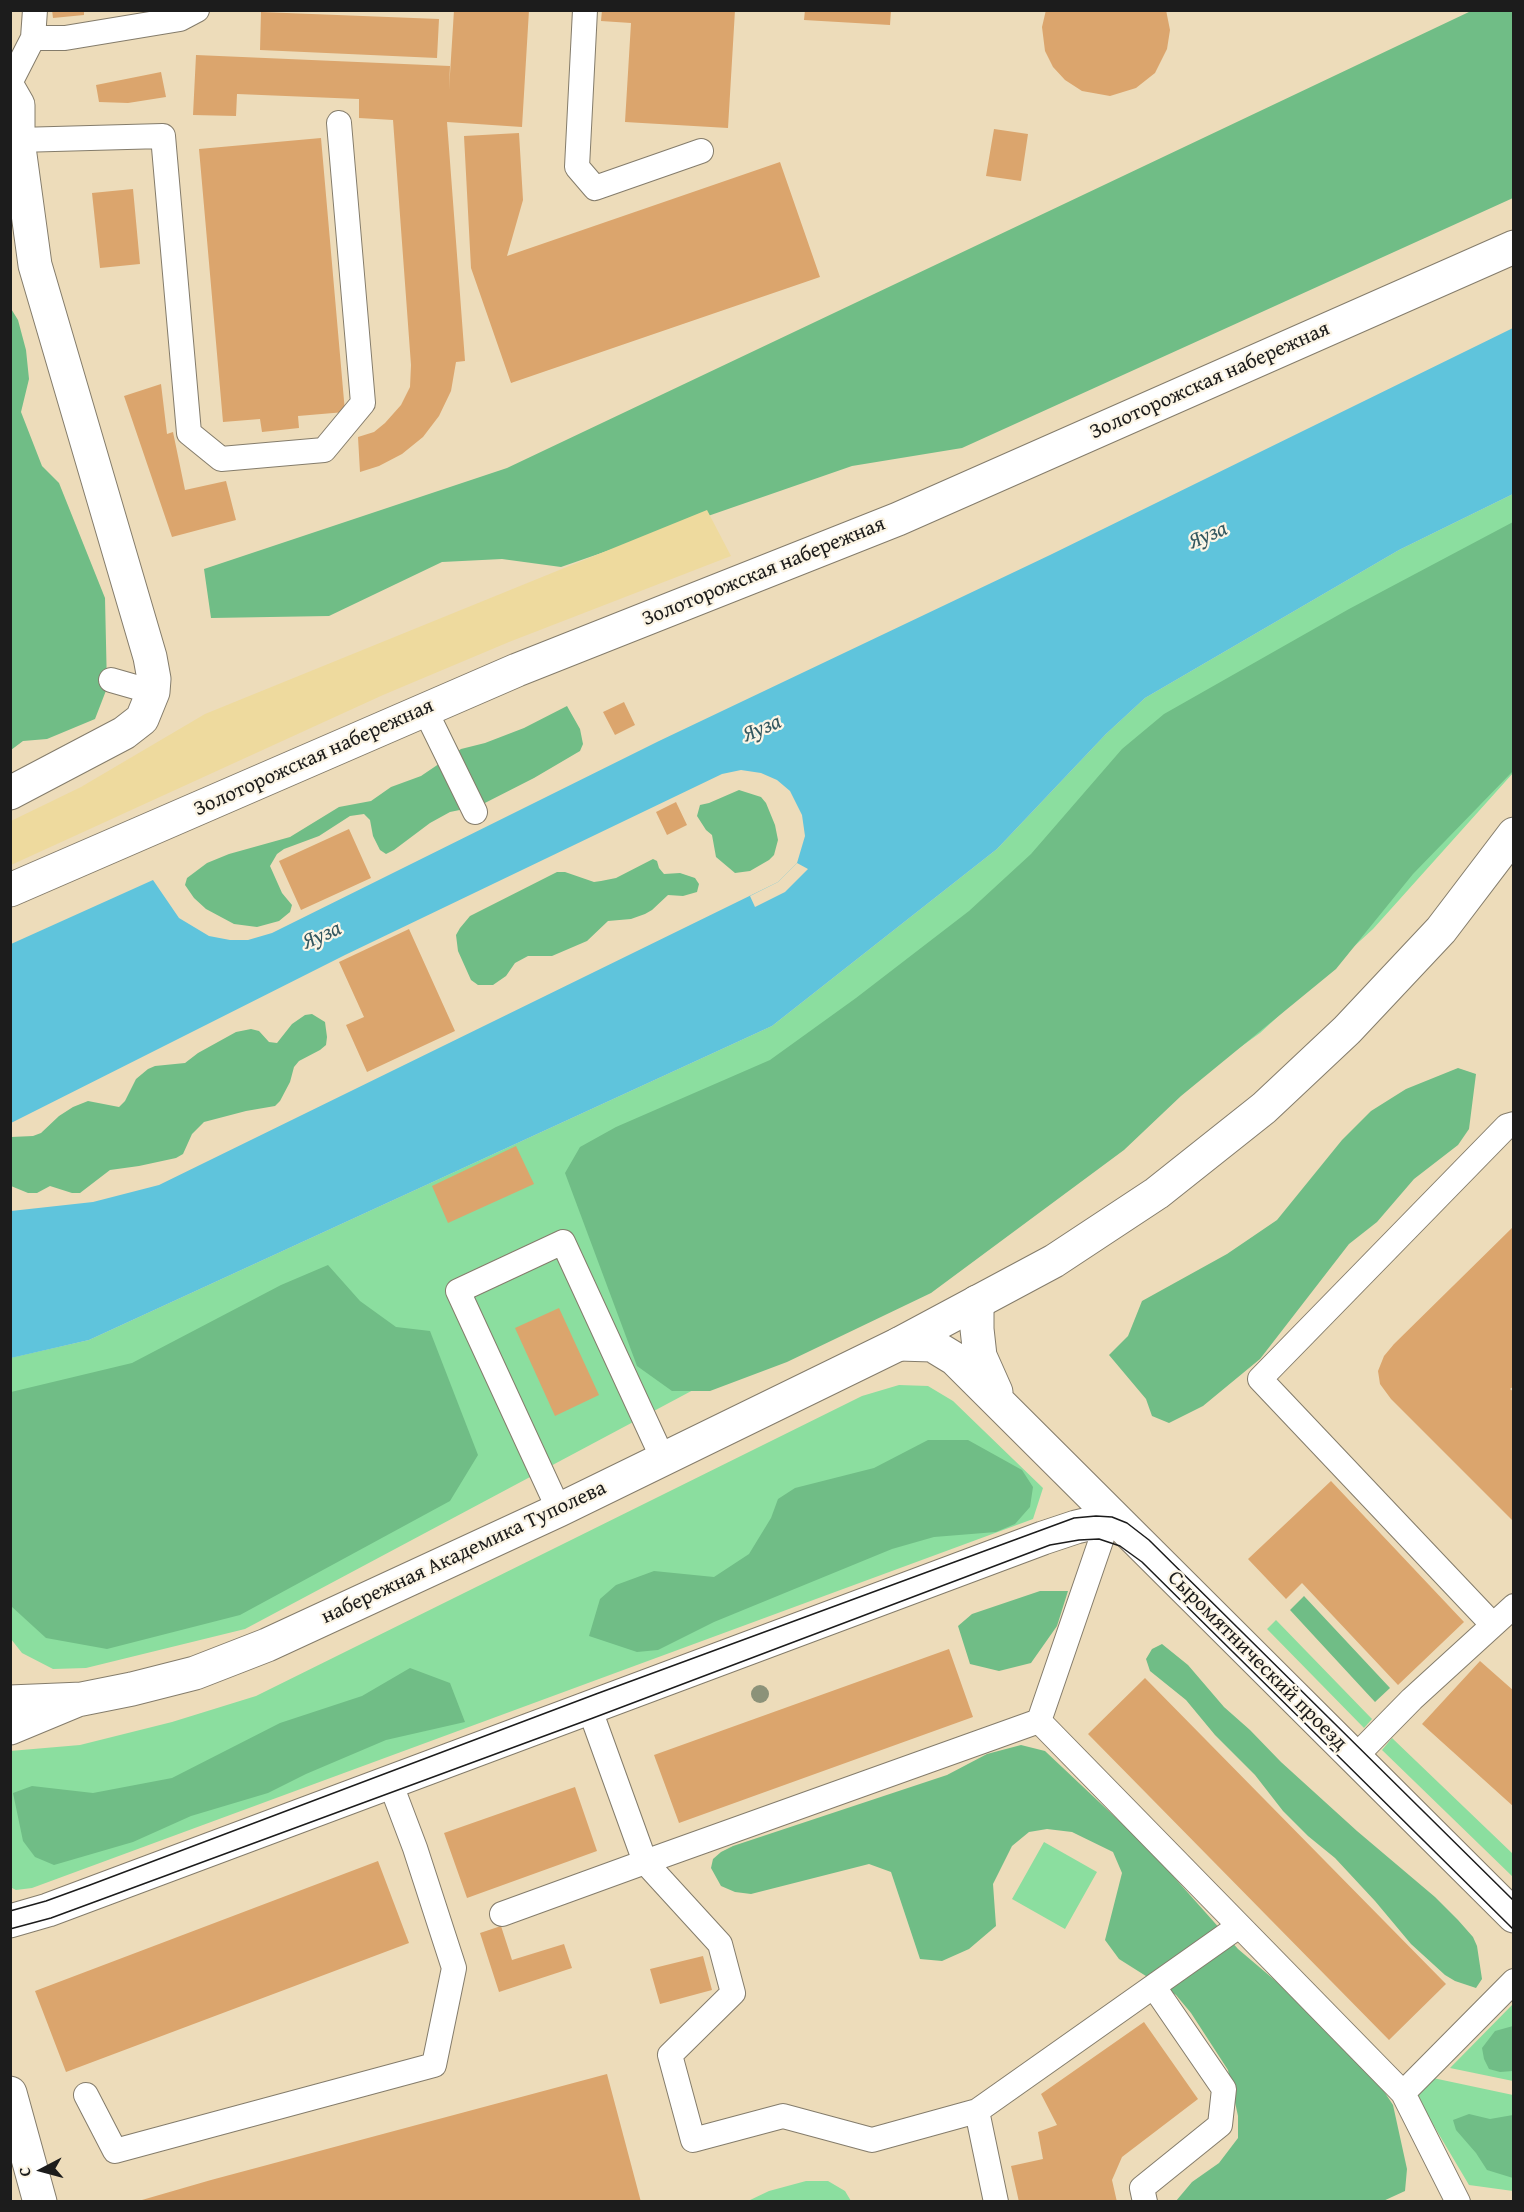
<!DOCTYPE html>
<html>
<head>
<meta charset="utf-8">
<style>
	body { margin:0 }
	#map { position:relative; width:1524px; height:2212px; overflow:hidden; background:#eddcba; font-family:"Gentium Book Plus",serif }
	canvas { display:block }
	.frame { position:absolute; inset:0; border:12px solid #1c1c1c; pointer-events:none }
	.north { position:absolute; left:12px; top:2140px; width:60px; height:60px; -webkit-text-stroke:4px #fcf5e5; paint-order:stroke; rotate:264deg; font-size:16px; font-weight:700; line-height:24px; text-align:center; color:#1c1c1c }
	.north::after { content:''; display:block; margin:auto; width:21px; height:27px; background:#1c1c1c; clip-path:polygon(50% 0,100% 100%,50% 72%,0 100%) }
</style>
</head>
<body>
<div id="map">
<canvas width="1524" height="2212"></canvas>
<div class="frame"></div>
<div class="north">С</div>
</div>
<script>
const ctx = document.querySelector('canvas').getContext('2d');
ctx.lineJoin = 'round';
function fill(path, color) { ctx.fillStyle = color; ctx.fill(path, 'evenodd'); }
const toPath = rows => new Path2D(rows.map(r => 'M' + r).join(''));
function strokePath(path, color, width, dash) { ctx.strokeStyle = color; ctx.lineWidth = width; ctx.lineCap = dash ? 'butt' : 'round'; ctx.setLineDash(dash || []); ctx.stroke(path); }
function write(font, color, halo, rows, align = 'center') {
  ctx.font = font + ' "Gentium Book Plus",serif'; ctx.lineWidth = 4.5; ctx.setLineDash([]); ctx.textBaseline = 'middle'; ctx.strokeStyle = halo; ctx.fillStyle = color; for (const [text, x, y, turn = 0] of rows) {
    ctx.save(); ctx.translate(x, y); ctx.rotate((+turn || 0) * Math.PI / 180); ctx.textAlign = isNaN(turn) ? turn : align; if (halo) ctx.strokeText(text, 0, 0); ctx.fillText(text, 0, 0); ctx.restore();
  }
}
const green = toPath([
	[1513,494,1513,773,1373,929,1260,1033,1111,1140,907,1276,245,1629,86,1668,53,1669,22,1653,11,1639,10,1358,89,1340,772,1026,997,849,1106,734,1145,698,1399,550],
	[899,1385,928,1386,953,1401,1043,1488,1033,1519,32,1888,16,1890,10,1887,10,1751,80,1745,172,1722,256,1696,862,1396],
	[1276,1620,1372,1719,1364,1728,1267,1629],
	[1392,1738,1513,1854,1513,1877,1382,1750],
	[1044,1842,1097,1872,1065,1929,1012,1899],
	[1513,2004,1513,2081,1450,2068],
	[1433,2078,1513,2095,1513,2191,1469,2185,1415,2094],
	[806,2181,828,2181,845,2191,851,2201,748,2201,769,2191]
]);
const forest = toPath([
	[1471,11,1513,11,1513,198,962,448,852,466,561,567,502,559,442,562,329,616,211,618,204,569,507,468],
	[10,307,18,320,26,350,29,379,21,412,42,466,59,483,105,598,107,688,95,719,47,739,23,741,11,750],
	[1513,522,1513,771,1413,874,1336,969,1181,1096,1124,1150,931,1293,787,1362,710,1391,672,1391,637,1366,565,1173,580,1147,616,1127,770,1060,856,998,969,911,1031,854,1122,749,1164,714,1349,609],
	[567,706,580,729,583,744,580,751,534,778,479,806,450,812,430,823,394,850,386,854,380,850,373,836,370,820,364,814,350,816,319,836,284,849,277,854,270,866,282,893,292,905,290,912,279,921,257,927,234,924,206,909,194,898,185,885,187,878,207,863,229,854,290,837,339,807,371,801,391,787,421,776,461,749,485,743,524,728],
	[739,790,761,797,766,803,775,825,778,840,774,855,769,860,750,871,735,873,716,857,712,835,706,830,697,816,700,805,709,803],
	[653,859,657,861,659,868,664,874,680,873,695,878,699,884,697,892,683,896,668,895,652,910,645,914,631,919,608,921,587,941,552,956,528,956,515,963,506,976,493,985,478,985,471,980,458,951,456,935,460,928,470,916,557,872,565,872,594,882,601,881,616,878],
	[312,1014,325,1022,327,1037,326,1045,320,1050,299,1061,294,1067,290,1082,280,1101,275,1106,246,1111,204,1122,192,1134,183,1154,176,1158,139,1166,110,1170,80,1193,72,1193,50,1186,37,1193,28,1193,11,1186,11,1137,33,1136,41,1133,59,1116,73,1107,88,1101,119,1107,125,1101,136,1079,148,1069,155,1066,185,1063,198,1053,236,1032,251,1029,259,1031,269,1042,277,1043,292,1024,305,1015],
	[1458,1068,1476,1074,1469,1129,1458,1145,1414,1179,1377,1222,1349,1244,1260,1359,1203,1406,1169,1423,1152,1416,1146,1399,1109,1355,1128,1336,1142,1301,1227,1254,1277,1220,1342,1140,1371,1111,1406,1089],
	[328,1265,360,1301,396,1327,430,1331,478,1455,450,1501,240,1615,107,1649,46,1638,11,1606,11,1392,132,1363,281,1285],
	[928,1440,968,1440,1022,1470,1033,1487,1030,1507,1015,1524,996,1532,934,1537,892,1549,714,1622,658,1650,637,1652,589,1636,600,1599,616,1585,654,1571,714,1577,749,1554,771,1518,778,1499,795,1488,874,1468],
	[1040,1591,1068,1591,1057,1626,1031,1663,999,1671,970,1664,958,1626,972,1614],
	[1304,1596,1390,1688,1375,1702,1290,1610],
	[1162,1644,1188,1665,1224,1707,1250,1730,1281,1762,1357,1831,1435,1897,1458,1920,1473,1937,1477,1946,1482,1979,1476,1988,1455,1981,1445,1975,1411,1944,1375,1901,1335,1858,1308,1836,1283,1811,1255,1775,1215,1735,1186,1700,1150,1671,1146,1659,1152,1649],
	[410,1668,450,1683,465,1722,386,1740,306,1774,268,1793,191,1816,133,1842,54,1865,35,1857,23,1841,13,1793,32,1786,93,1793,172,1778,280,1723,362,1696],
	[1021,1745,1045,1751,1149,1849,1238,1949,1357,2050,1393,2105,1407,2169,1405,2191,1381,2202,1176,2201,1192,2182,1219,2163,1238,2138,1238,2116,1228,2070,1191,2013,1176,1995,1119,1959,1105,1940,1122,1873,1113,1852,1072,1832,1047,1829,1029,1832,1012,1846,993,1884,996,1926,969,1949,942,1961,920,1959,891,1872,869,1864,751,1894,735,1892,721,1886,711,1868,713,1859,721,1852,733,1846,947,1775,987,1754],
	[1513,2026,1513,2071,1500,2072,1489,2069,1484,2059,1482,2048,1495,2031],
	[1469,2114,1490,2119,1513,2115,1513,2178,1487,2170,1476,2153,1456,2130,1453,2120]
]);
const sand = toPath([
	[707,510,731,556,509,642,383,695,11,865,11,821,81,787,205,714]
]);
const water = toPath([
	[1513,328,1513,494,1399,550,1145,698,1106,734,997,849,772,1026,89,1340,11,1358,11,1211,93,1202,159,1185,778,882,797,863,805,836,802,815,790,791,777,780,761,773,741,770,722,774,345,955,11,1123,11,944,153,880,179,918,209,936,230,940,248,940,272,933,659,741,1050,555]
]);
const pier = toPath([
	[797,863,808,869,785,892,755,907,750,896,778,882]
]);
const building = toPath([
	[52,10,84,10,84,15,53,18],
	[454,10,529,10,522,127,447,122,465,361,456,362,451,391,439,416,423,437,402,454,379,466,360,472,358,437,374,432,385,423,401,405,410,387,411,365,393,120,359,118,359,99,237,94,236,116,193,115,196,55,450,66,449,90],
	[602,10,735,10,728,128,625,122,631,23,601,21],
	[805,10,891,10,890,25,804,20],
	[1046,10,1166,10,1170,30,1167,49,1155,73,1136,88,1110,96,1082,91,1065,80,1053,67,1045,51,1042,27],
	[261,12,439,19,437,58,260,50],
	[161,72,166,97,128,103,99,102,96,85],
	[994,129,1028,134,1021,181,986,176],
	[519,133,523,200,507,256,780,162,820,277,511,383,471,268,464,136],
	[321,138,345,412,298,416,299,428,262,432,260,419,223,422,199,149],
	[133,189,140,264,100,268,92,193],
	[161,384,167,434,173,432,185,490,226,481,236,520,172,537,124,396],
	[624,702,635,725,615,735,603,712],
	[676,802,687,825,667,835,656,812],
	[349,829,371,878,301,910,279,861],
	[409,929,455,1031,367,1072,346,1025,364,1017,339,962],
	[516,1146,534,1184,448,1223,432,1186],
	[1514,1226,1514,1386,1510,1389,1514,1392,1514,1522,1391,1399,1380,1384,1378,1371,1384,1356,1394,1344],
	[559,1308,599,1395,555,1416,515,1328],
	[1331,1481,1464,1622,1398,1685,1302,1583,1286,1599,1248,1559],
	[949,1649,973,1717,679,1823,654,1755],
	[1480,1661,1514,1691,1514,1807,1422,1724],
	[1145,1678,1446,1984,1389,2040,1088,1734],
	[575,1787,597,1851,467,1898,444,1833],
	[378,1861,409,1943,66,2072,35,1991],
	[501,1926,512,1960,564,1944,572,1968,499,1992,480,1933],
	[703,1956,712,1990,660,2004,650,1969],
	[1144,2022,1198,2099,1122,2157,1112,2180,1117,2202,1019,2202,1011,2166,1043,2159,1038,2132,1057,2125,1041,2094],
	[607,2074,641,2202,135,2202,211,2180]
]);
const lane = toPath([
	[585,10,577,167,595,188,701,151],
	[33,38,35,10],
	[10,83,33,38,65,38,180,19,197,10],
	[18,140,163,136,189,433,221,459,324,450,363,403,339,123],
	[111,680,153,692],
	[425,710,475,812],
	[559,1510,458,1291,563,1242,663,1459],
	[1493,1625,1260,1379,1507,1126,1514,1124],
	[589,1707,645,1862,1039,1721],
	[1039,1721,1403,2093,1458,2202],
	[1039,1721,1108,1520],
	[1354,1758,1412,1699,1514,1606],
	[502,1914,645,1862,720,1944,733,1993,670,2055,693,2140,783,2116,872,2140,977,2111],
	[1403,2093,1514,1981],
	[86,2095,115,2151,434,2065,454,1968,415,1848,390,1782],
	[996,2202,977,2111,1239,1926],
	[1145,2202,1142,2188,1220,2125,1224,2089,1154,1987]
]);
const street = toPath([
	[10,91,18,105,18,140,35,265,150,657,154,679,153,692,142,719,124,733,10,793],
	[977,1302,977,1329,980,1356,996,1392],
	[899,1344,932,1345,955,1359,1514,1916],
	[10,1728,75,1701],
	[10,1921,48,1910,1043,1538,1076,1527,1114,1518],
	[10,2093,40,2202]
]);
const secondary = toPath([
	[10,890,517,670,898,519,1514,247],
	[10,1702,82,1699,132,1689,195,1673,267,1645,559,1510,899,1344,1054,1261,1157,1193,1264,1108,1347,1030,1441,930,1514,834]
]);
const tram = toPath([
	[10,1911,46,1901,90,1885,596,1694,1036,1532,1074,1518,1096,1516,1112,1517,1127,1523,1149,1540,1514,1901],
	[10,1929,51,1918,593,1718,1050,1545,1079,1540,1099,1539,1120,1546,1142,1562,1514,1930]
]);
const trees = [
	[760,1694]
];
const streetNames = [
	["Золоторожская набережная",1210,381,-24],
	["Золоторожская набережная",764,572,-22],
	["Золоторожская набережная",314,758,-24],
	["набережная Академика Туполева",464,1553,-25],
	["Сыромятнический проезд",1257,1661,45]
];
const waterNames = [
	["Яуза",1208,536,-23],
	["Яуза",762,729,-23],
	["Яуза",322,936,-24]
];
fill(green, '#8bde9f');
fill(forest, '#70bd86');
fill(sand, '#eeda9e');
fill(water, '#5fc4dc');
fill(pier, '#eddcba');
fill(building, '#dba56d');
strokePath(lane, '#847c6b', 26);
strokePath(street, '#847c6b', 35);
strokePath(secondary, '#847c6b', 35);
strokePath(lane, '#fff', 24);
strokePath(street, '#fff', 33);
strokePath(secondary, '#fff', 33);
strokePath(tram, '#1c1c1c', 1.5);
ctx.fillStyle = '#8c9279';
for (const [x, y] of trees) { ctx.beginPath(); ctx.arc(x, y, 9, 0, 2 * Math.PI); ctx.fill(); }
write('21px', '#1c1c1c', '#fcf5e5', streetNames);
write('italic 22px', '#33575f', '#fcf5e5', waterNames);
</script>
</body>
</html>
